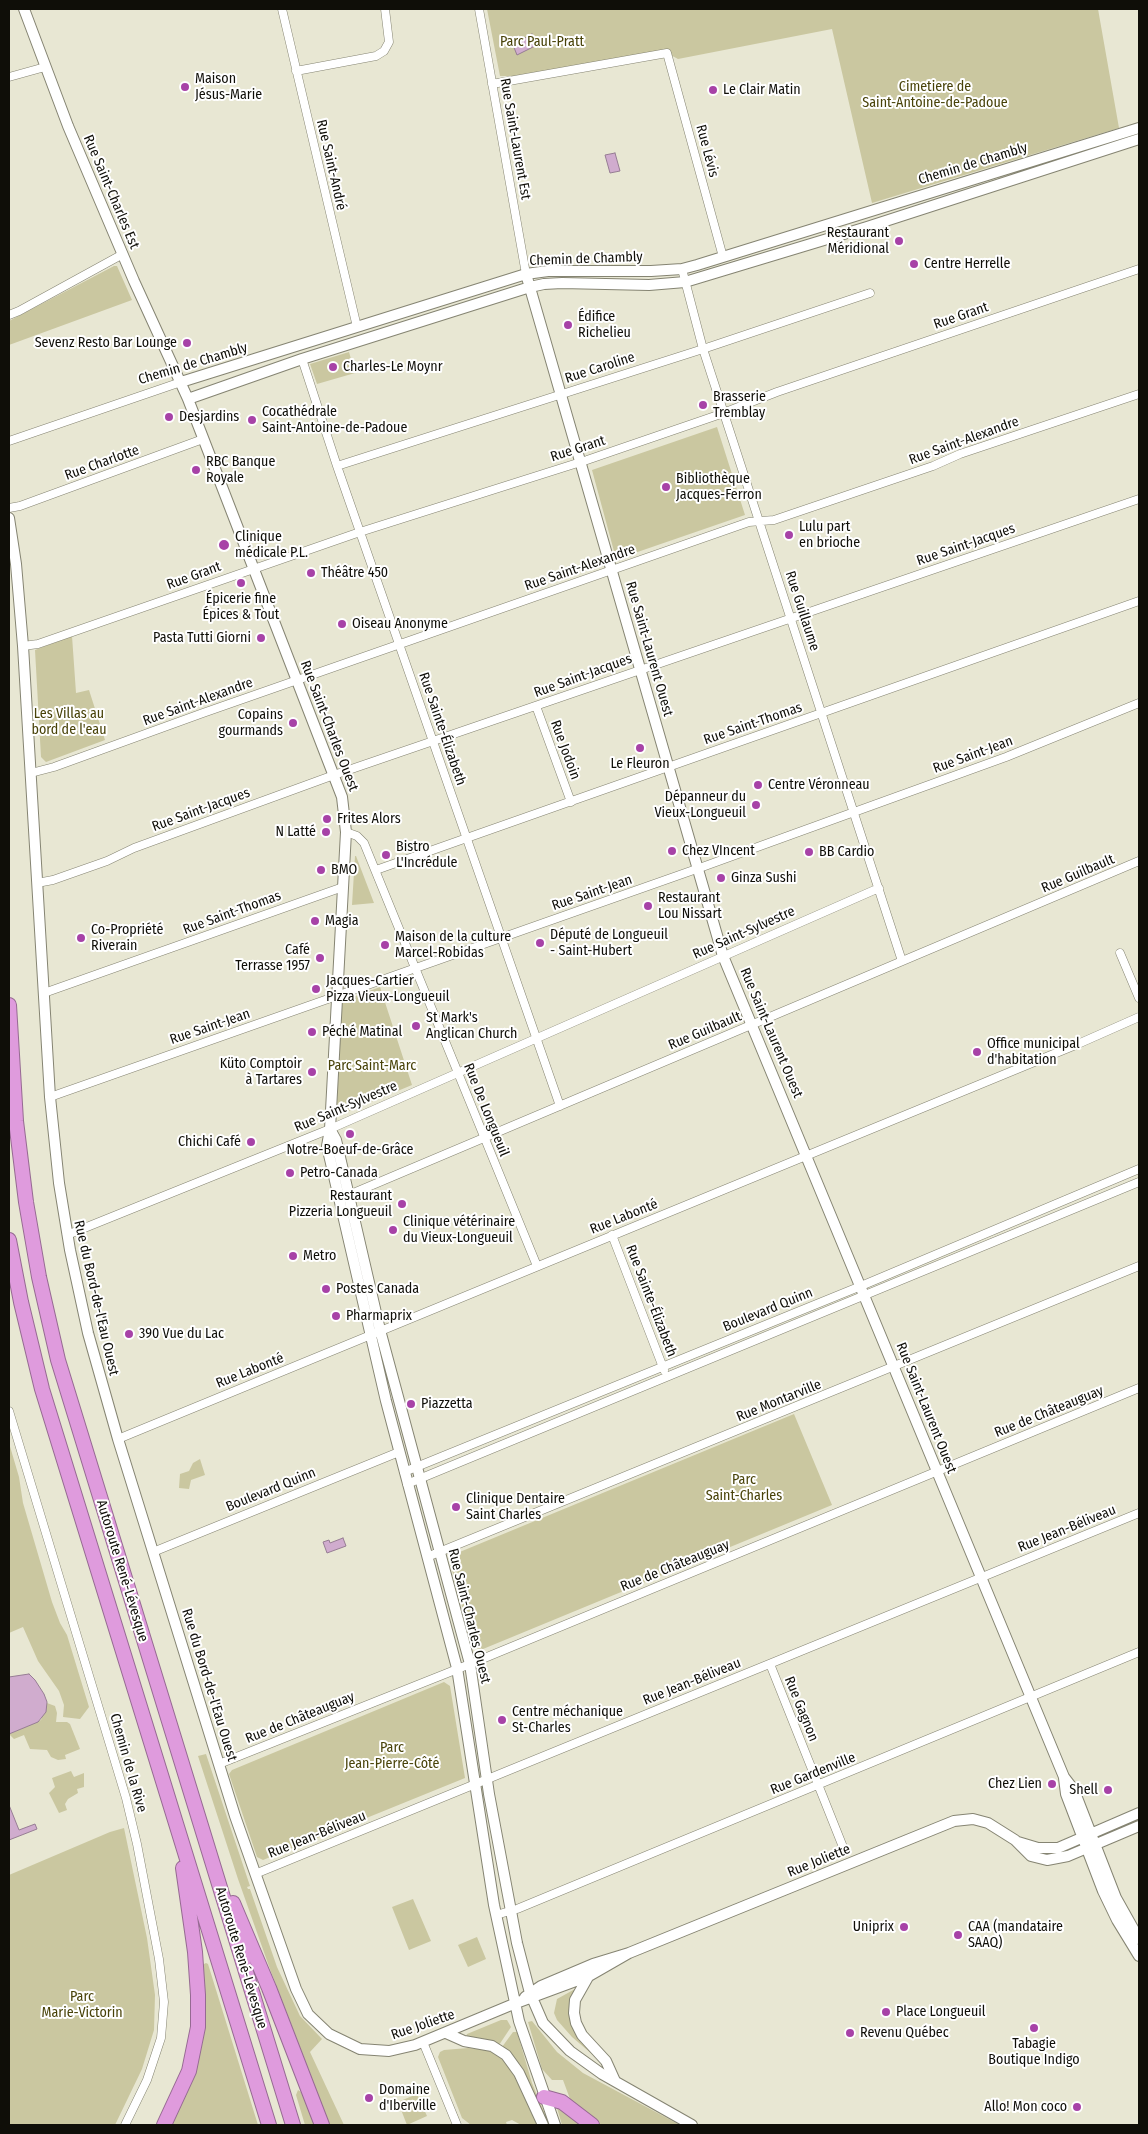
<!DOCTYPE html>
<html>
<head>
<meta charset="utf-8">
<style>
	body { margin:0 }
	#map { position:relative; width:1148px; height:2134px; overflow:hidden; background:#e8e7d3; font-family:"Fira Sans Condensed",sans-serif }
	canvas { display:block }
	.frame { position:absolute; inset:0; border:10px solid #0f0e08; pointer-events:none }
</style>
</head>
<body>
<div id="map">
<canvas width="1148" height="2134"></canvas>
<div class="frame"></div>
</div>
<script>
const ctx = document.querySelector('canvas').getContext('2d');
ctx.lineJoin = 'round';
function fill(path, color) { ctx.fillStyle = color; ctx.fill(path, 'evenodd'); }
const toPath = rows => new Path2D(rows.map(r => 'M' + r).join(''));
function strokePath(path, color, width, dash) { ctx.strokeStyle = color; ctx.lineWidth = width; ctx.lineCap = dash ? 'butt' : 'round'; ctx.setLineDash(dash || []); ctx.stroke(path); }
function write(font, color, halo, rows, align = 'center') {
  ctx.font = font + ' "Fira Sans Condensed",sans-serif'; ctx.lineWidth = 4; ctx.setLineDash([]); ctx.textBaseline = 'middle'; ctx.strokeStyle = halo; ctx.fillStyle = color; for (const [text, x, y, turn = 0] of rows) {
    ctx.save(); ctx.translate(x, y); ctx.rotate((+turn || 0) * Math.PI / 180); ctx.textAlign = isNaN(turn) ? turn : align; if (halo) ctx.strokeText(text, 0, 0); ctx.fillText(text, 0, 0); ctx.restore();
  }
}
const green = toPath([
	[487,9,1098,9,1119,128,872,203,832,29,678,59,667,53,539,76,500,76],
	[114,266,117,266,132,300,9,345,9,321],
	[349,352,355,373,317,384,310,364],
	[717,427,745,515,623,557,615,555,592,470],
	[72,636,76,693,89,690,105,740,46,762,41,757,35,650],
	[355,856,356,856,374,903,352,905],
	[380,987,412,1085,347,1112,337,1105,342,1001],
	[794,1414,832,1505,483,1649,479,1649,473,1646,449,1559,450,1556],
	[9,1443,19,1477,23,1503,52,1602,60,1623,67,1635,89,1707,80,1719,63,1717,64,1705,59,1691,38,1661,23,1627,9,1633],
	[200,1459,205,1475,191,1480,189,1489,179,1488,180,1474,189,1471,193,1463],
	[444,1682,450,1686,465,1778,263,1860,257,1857,229,1774,232,1770],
	[47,1703,55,1706,57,1713,56,1722,67,1722,70,1724,80,1749,65,1755,66,1759,58,1760,51,1757,47,1750,30,1749,24,1735,14,1739,9,1734,41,1720],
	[206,1754,250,1886,247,1887,248,1889,250,1889,277,1967,300,2016,322,2039,310,2052,344,2125,330,2125,271,1972,238,1879,198,1756],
	[71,1771,74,1777,84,1773,84,1787,77,1789,78,1793,68,1799,65,1804,67,1810,59,1813,49,1793,55,1787,52,1778],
	[124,1828,147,1938,155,1995,154,2030,142,2069,115,2125,9,2125,9,1875,110,1832],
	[413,1899,431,1941,409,1950,392,1907],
	[477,1937,486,1959,468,1967,458,1945],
	[206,1963,208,1964,258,2125,171,2125,193,2080,202,2045,205,2006,202,1965],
	[575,1989,570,2000,572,2026,578,2037,593,2055,572,2037,557,2020,554,2013,557,1999],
	[501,2020,507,2020,511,2027,499,2045,481,2038,466,2037,467,2034],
	[532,2021,557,2052,583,2073,680,2125,603,2125,596,2122,570,2099,563,2080,552,2080,542,2069,528,2022],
	[513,2032,517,2032,532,2083,547,2119,544,2120,502,2047],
	[468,2048,488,2050,502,2059,511,2069,537,2125,521,2125,512,2120,506,2122,507,2125,471,2125,462,2118,438,2057,440,2052,444,2050],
	[298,2090,301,2092,316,2125,305,2125,296,2095],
	[417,2094,427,2116,407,2125,398,2102],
	[557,2108,575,2120,582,2125,562,2125]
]);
const water = toPath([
	[532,34,537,45,517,55,513,45,532,34],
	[615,153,620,171,610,173,605,155,615,153],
	[343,1538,346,1546,327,1553,323,1542,329,1540,330,1543,343,1538],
	[29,1674,35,1680,44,1694,47,1702,46,1712,38,1722,9,1734,9,1677,29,1674],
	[9,1805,19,1830,35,1824,37,1829,9,1840,9,1805]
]);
const street = toPath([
	[282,9,357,327],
	[479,9,526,274],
	[296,71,376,56,384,51,389,42,385,9],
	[9,77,45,67],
	[492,84,667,53,723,257],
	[682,269,703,349,902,961],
	[9,315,19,311,123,254],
	[302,359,337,466,560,1106],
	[9,441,181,382],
	[337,466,703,349,870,293],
	[9,508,20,506,203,439],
	[23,646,38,644,360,532,587,460,718,415,777,392,1139,269],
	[536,706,571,802],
	[31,773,54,767,203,713,749,522,774,520,933,466,960,454,1139,394],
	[346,832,357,836,364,843,537,1266],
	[376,870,1139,601],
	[37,883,53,880,107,861,134,848,334,775,1139,499],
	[1120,953,1139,998],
	[44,993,343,887],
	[50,1097,705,866,1006,757,1139,703],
	[344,1197,1139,861],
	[67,1235,330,1129,879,888],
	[612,1235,664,1370],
	[9,1411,126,1798,137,1844,159,1959,164,2002,161,2038,147,2080,125,2125],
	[118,1439,1078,1044,1139,1017],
	[404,1472,861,1286,1139,1169],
	[407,1484,1139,1182],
	[153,1552,399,1452],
	[427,1557,1139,1266],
	[770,1664,843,1847],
	[219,1764,470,1664,1139,1388],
	[255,1874,1139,1513],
	[496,1915,517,1909,1139,1652],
	[423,2042,457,2125]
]);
const secondary = toPath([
	[24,9,68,126,134,281,188,399,342,797,346,832,330,1129,327,1146,386,1401,457,1668,494,1905,519,2021,555,2125],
	[526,274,723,956,1064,1777,1074,1790,1116,1898,1139,1939],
	[181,382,526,274,548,271,651,271,682,269,697,265,1139,128],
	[188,399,302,359,530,287,544,284,562,283,649,285,685,282,867,227,1139,139],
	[9,518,16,564,23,646,50,1097,59,1183,70,1250,88,1333,118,1439,235,1816,296,1989,308,2014,329,2034,360,2049,389,2051,415,2045,516,2003,589,1976,629,1953],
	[330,1129,336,1140,380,1330,470,1664,489,1794,517,1943,530,1993,543,2023,570,2051,602,2074,692,2125],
	[1064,1778,1066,1794,1103,1891,1117,1920,1139,1956],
	[1018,1842,1038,1848,1058,1848,1139,1813],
	[588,1977,575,2000,574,2013,576,2023,582,2035,606,2061,615,2081],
	[525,1997,541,1986,593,1964,629,1953,954,1821,973,1819,988,1823,1015,1840,1031,1856,1047,1860,1068,1856,1139,1826],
	[446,2033,464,2041,492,2046,506,2055,519,2073,543,2125]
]);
const highway = toPath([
	[9,1005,16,1121,26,1202,39,1277,58,1360,293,2125],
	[9,1240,21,1302,42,1389,269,2125],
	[233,1903,269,1988,322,2125],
	[544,2097,562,2102,592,2125],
	[164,2125,189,2071,198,2027,198,1995,195,1952,183,1868]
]);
const markers = [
	[185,87,5,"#a742a7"],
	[713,90,5,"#a742a7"],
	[899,241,5,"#a742a7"],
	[914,264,5,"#a742a7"],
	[568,325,5,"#a742a7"],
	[187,343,5,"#a742a7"],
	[333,367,5,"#a742a7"],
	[703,405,5,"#a742a7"],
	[169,417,5,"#a742a7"],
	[252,420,5,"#a742a7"],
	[196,470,5,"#a742a7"],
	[666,487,5,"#a742a7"],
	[789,535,5,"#a742a7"],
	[224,545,6,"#a742a7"],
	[311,573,5,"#a742a7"],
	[241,583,5,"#a742a7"],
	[342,624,5,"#a742a7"],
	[261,638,5,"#a742a7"],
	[293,723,5,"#a742a7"],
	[640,748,5,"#a742a7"],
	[758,785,5,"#a742a7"],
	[756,805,5,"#a742a7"],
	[327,819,5,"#a742a7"],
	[326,832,5,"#a742a7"],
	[672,851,5,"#a742a7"],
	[809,852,5,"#a742a7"],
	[386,855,5,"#a742a7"],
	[321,870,5,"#a742a7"],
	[721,878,5,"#a742a7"],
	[648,906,5,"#a742a7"],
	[315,921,5,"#a742a7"],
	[81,938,5,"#a742a7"],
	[540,943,5,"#a742a7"],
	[385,945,5,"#a742a7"],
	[320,958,5,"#a742a7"],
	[316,989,5,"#a742a7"],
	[416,1026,5,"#a742a7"],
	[312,1032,5,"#a742a7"],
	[977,1052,5,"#a742a7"],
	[312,1072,5,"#a742a7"],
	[350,1134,5,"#a742a7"],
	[251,1142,5,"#a742a7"],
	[290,1173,5,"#a742a7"],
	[402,1204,5,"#a742a7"],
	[393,1230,5,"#a742a7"],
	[293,1256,5,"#a742a7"],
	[326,1289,5,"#a742a7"],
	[336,1316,5,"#a742a7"],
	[129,1334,5,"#a742a7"],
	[411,1404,5,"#a742a7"],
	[456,1507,5,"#a742a7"],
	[502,1720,5,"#a742a7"],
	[1052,1784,5,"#a742a7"],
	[1108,1790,5,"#a742a7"],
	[904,1927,5,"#a742a7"],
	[958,1935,5,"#a742a7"],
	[886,2012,5,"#a742a7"],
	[1034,2028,5,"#a742a7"],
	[850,2033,5,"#a742a7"],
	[369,2098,5,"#a742a7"],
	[1077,2107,5,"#a742a7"]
];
const parkNames = [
	["Parc Paul-Pratt",542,42],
	["Cimetiere de",935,87],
	["Saint-Antoine-de-Padoue",935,103],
	["Les Villas au",69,714],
	["bord de l'eau",69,730],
	["Parc Saint-Marc",372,1066],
	["Parc",744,1480],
	["Saint-Charles",744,1496],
	["Parc",392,1748],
	["Jean-Pierre-Côté",392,1764],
	["Parc",82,1997],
	["Marie-Victorin",82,2013]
];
const poiNames = [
	["Maison",195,79],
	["Jésus-Marie",195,95],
	["Le Clair Matin",723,90],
	["Restaurant",889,233,"right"],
	["Méridional",889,249,"right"],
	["Centre Herrelle",924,264],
	["Édifice",578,317],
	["Richelieu",578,333],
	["Sevenz Resto Bar Lounge",177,343,"right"],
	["Charles-Le Moynr",343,367],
	["Brasserie",713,397],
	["Tremblay",713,413],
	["Cocathédrale",262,412],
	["Saint-Antoine-de-Padoue",262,428],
	["Desjardins",179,417],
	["RBC Banque",206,462],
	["Royale",206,478],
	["Bibliothèque",676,479],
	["Jacques-Ferron",676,495],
	["Lulu part",799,527],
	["en brioche",799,543],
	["Clinique",235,537],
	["médicale P.L.",235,553],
	["Théâtre 450",321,573],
	["Épicerie fine",241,599,"center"],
	["Épices & Tout",241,615,"center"],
	["Oiseau Anonyme",352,624],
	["Pasta Tutti Giorni",251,638,"right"],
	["Copains",283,715,"right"],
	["gourmands",283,731,"right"],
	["Le Fleuron",640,764,"center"],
	["Centre Véronneau",768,785],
	["Dépanneur du",746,797,"right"],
	["Vieux-Longueuil",746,813,"right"],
	["Frites Alors",337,819],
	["N Latté",316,832,"right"],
	["Bistro",396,847],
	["L'Incrédule",396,863],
	["Chez VIncent",682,851],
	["BB Cardio",819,852],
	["BMO",331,870],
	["Ginza Sushi",731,878],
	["Restaurant",658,898],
	["Lou Nissart",658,914],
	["Magia",325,921],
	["Co-Propriété",91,930],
	["Riverain",91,946],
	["Député de Longueuil",550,935],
	["- Saint-Hubert",550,951],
	["Maison de la culture",395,937],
	["Marcel-Robidas",395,953],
	["Café",310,950,"right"],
	["Terrasse 1957",310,966,"right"],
	["Jacques-Cartier",326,981],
	["Pizza Vieux-Longueuil",326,997],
	["St Mark's",426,1018],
	["Anglican Church",426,1034],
	["Péché Matinal",322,1032],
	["Office municipal",987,1044],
	["d'habitation",987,1060],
	["Küto Comptoir",302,1064,"right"],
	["à Tartares",302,1080,"right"],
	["Chichi Café",241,1142,"right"],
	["Notre-Boeuf-de-Grâce",350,1150,"center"],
	["Petro-Canada",300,1173],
	["Restaurant",392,1196,"right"],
	["Pizzeria Longueuil",392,1212,"right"],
	["Clinique vétérinaire",403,1222],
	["du Vieux-Longueuil",403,1238],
	["Metro",303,1256],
	["Postes Canada",336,1289],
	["Pharmaprix",346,1316],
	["390 Vue du Lac",139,1334],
	["Piazzetta",421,1404],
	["Clinique Dentaire",466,1499],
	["Saint Charles",466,1515],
	["Centre méchanique",512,1712],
	["St-Charles",512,1728],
	["Chez Lien",1042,1784,"right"],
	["Shell",1098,1790,"right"],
	["Uniprix",894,1927,"right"],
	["CAA (mandataire",968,1927],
	["SAAQ)",968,1943],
	["Place Longueuil",896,2012],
	["Revenu Québec",860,2033],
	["Tabagie",1034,2044,"center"],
	["Boutique Indigo",1034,2060,"center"],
	["Domaine",379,2090],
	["d'Iberville",379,2106],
	["Allo! Mon coco",1067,2107,"right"]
];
const streetNames = [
	["Rue Saint-Laurent Est",515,139,80],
	["Rue Lévis",707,151,75],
	["Chemin de Chambly",973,164,-17],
	["Rue Saint-André",331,165,77],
	["Rue Saint-Charles Est",111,192,67],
	["Chemin de Chambly",586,259,-2],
	["Rue Grant",961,316,-19],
	["Chemin de Chambly",193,364,-17],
	["Rue Caroline",600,368,-18],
	["Rue Saint-Alexandre",964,441,-20],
	["Rue Grant",578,449,-18],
	["Rue Charlotte",102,463,-20],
	["Rue Saint-Jacques",966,545,-19],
	["Rue Saint-Alexandre",580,568,-19],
	["Rue Grant",194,576,-20],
	["Rue Guillaume",802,611,72],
	["Rue Saint-Laurent Ouest",649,649,74],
	["Rue Saint-Jacques",583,676,-20],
	["Rue Saint-Alexandre",198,702,-20],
	["Rue Saint-Thomas",753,724,-19],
	["Rue Saint-Charles Ouest",329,726,69],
	["Rue Sainte-Élizabeth",442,729,71],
	["Rue Jodoin",565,750,70],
	["Rue Saint-Jean",973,755,-20],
	["Rue Saint-Jacques",201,810,-20],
	["Rue Guilbault",1078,874,-23],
	["Rue Saint-Jean",592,893,-19],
	["Rue Saint-Thomas",232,913,-20],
	["Rue Saint-Sylvestre",744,933,-24],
	["Rue Saint-Jean",210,1027,-19],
	["Rue Guilbault",705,1031,-23],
	["Rue Saint-Laurent Ouest",771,1033,67],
	["Rue Saint-Sylvestre",346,1107,-23],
	["Rue De Longueuil",486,1110,68],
	["Rue Labonté",624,1217,-22],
	["Rue du Bord-de-l'Eau Ouest",96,1298,77],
	["Rue Sainte-Élizabeth",651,1301,69],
	["Boulevard Quinn",768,1310,-22],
	["Rue Labonté",250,1371,-22],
	["Rue Montarville",779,1401,-22],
	["Rue Saint-Laurent Ouest",926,1408,68],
	["Rue de Châteauguay",1049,1412,-22],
	["Boulevard Quinn",271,1490,-22],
	["Rue Jean-Béliveau",1067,1529,-22],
	["Rue de Châteauguay",675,1566,-22],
	["Autoroute René-Lévesque",122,1571,73],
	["Rue Saint-Charles Ouest",469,1616,76],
	["Rue Jean-Béliveau",692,1682,-22],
	["Rue du Bord-de-l'Eau Ouest",209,1685,73],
	["Rue Gagnon",801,1709,68],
	["Rue de Châteauguay",300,1718,-22],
	["Chemin de la Rive",128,1763,74],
	["Rue Gardenville",813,1774,-22],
	["Rue Jean-Béliveau",317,1835,-22],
	["Rue Joliette",819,1861,-22],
	["Autoroute René-Lévesque",241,1958,73],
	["Rue Joliette",423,2025,-19]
];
fill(green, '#cac7a0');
fill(water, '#d0acce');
strokePath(water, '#967d93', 1);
strokePath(street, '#858472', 9);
strokePath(secondary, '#858472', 12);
strokePath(highway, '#966a92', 16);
strokePath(street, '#fff', 8);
strokePath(secondary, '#fff', 10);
strokePath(highway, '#df9bdd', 14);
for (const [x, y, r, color] of markers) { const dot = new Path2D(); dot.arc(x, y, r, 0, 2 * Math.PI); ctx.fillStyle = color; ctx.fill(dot); strokePath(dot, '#fff', 2); }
write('14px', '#484208', '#fff', parkNames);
write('14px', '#0f0e08', '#fff', poiNames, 'left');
write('14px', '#0f0e08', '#fff', streetNames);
</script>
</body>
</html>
